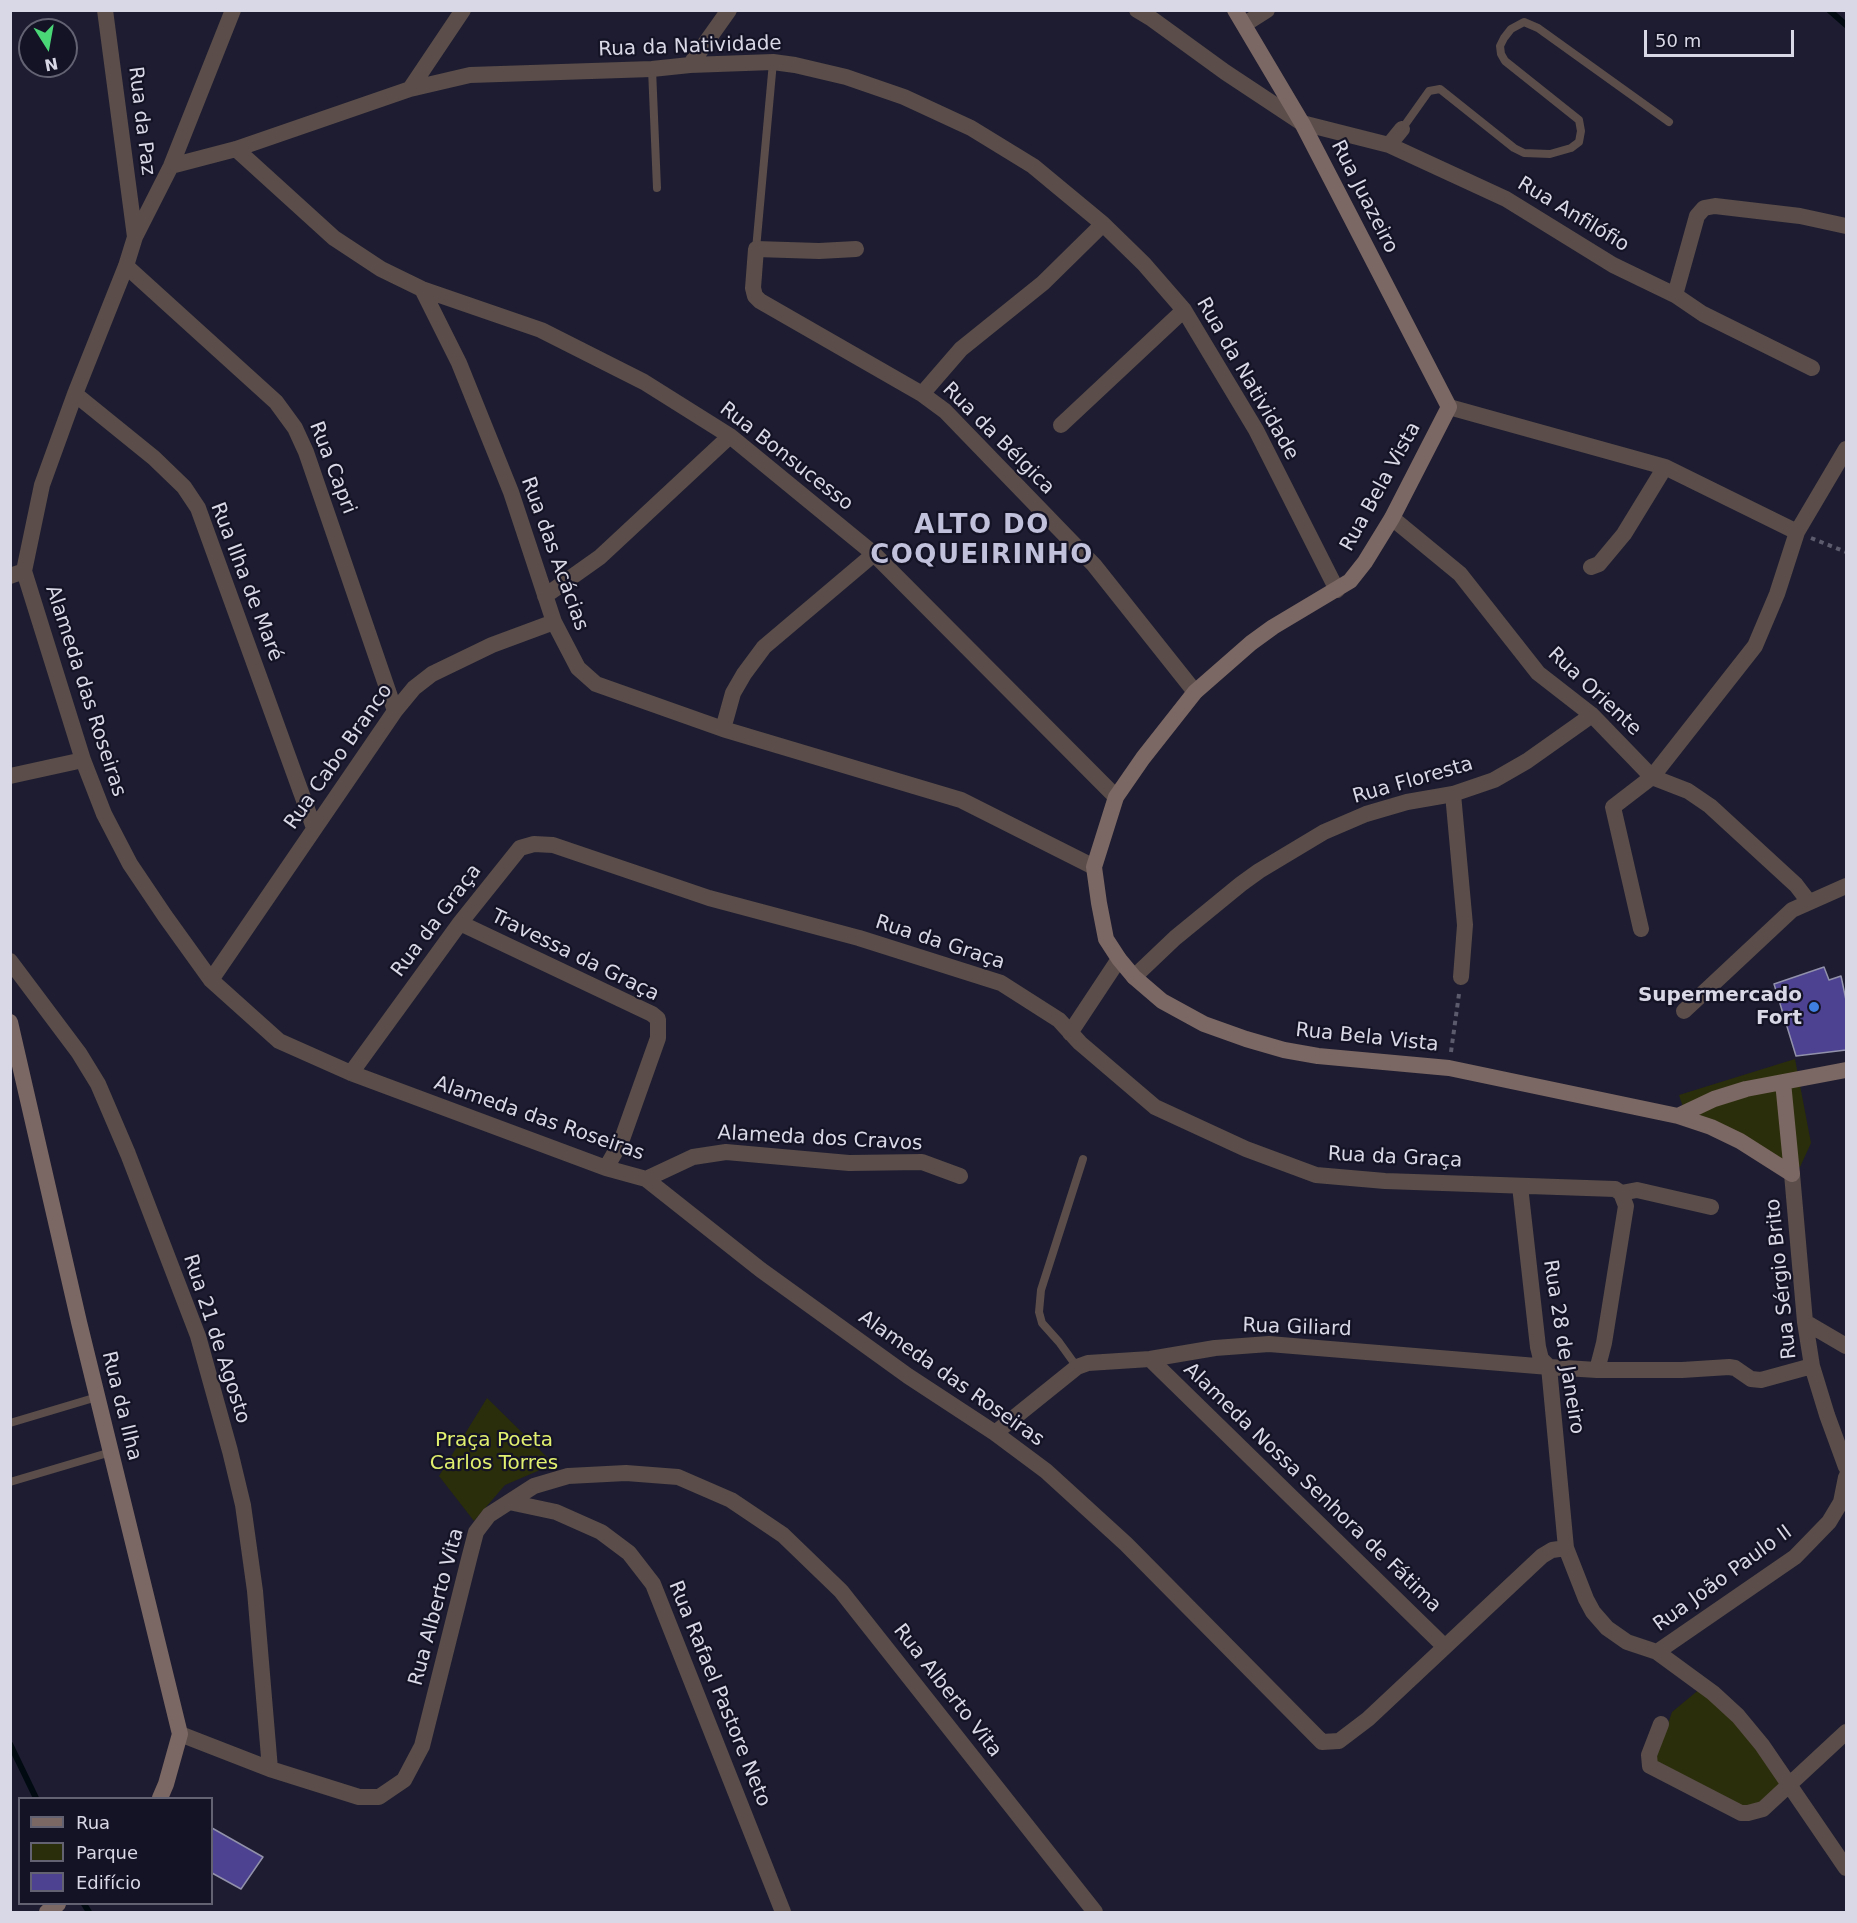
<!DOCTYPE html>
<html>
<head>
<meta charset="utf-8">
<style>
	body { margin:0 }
	#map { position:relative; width:1857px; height:1923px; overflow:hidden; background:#1d1c30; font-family:"DejaVu Sans",sans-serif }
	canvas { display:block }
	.frame { position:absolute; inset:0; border:12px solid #d8d8e6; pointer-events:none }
	.legend { position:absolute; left:18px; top:1797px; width:195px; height:108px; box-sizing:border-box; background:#141326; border:2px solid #626273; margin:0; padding:8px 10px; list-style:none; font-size:18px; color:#d8d8e6 }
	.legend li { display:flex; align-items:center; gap:12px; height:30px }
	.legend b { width:30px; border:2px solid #626273 }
	.north { position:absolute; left:18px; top:18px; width:60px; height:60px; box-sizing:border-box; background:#141326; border:2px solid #626273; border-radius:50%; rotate:169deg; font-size:16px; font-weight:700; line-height:24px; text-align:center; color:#d8d8e6 }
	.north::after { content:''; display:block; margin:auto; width:21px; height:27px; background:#4ad777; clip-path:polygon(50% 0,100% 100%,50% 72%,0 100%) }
	.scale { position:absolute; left:1644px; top:30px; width:150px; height:27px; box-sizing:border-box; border:3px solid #d8d8e6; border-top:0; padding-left:8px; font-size:18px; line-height:21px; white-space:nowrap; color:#d8d8e6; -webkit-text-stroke:4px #141326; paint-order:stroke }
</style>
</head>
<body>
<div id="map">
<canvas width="1857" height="1923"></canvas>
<div class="frame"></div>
<ul class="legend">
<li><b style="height:8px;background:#7b6763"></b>Rua</li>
<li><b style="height:16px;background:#2b2e0a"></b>Parque</li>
<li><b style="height:16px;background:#4c4291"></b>Edifício</li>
</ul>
<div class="north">N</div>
<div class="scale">50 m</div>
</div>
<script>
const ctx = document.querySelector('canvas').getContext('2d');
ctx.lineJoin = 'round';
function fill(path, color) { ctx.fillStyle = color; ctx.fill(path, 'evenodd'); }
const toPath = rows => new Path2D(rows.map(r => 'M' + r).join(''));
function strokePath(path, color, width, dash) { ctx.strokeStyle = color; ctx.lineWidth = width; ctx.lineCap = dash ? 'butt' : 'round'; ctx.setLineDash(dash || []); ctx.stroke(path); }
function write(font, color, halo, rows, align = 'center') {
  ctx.font = font + ' "DejaVu Sans",sans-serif'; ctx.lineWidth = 4.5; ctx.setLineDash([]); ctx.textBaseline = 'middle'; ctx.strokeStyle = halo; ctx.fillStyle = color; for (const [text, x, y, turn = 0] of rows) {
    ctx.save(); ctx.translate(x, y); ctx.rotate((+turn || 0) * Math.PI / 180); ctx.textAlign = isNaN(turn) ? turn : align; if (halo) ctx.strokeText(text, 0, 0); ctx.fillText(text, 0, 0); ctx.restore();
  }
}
const green = toPath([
	[1795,1059,1811,1143,1800,1167,1687,1119,1679,1095],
	[487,1398,554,1464,505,1485,474,1521,439,1476],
	[1701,1688,1742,1721,1789,1784,1758,1811,1740,1812,1655,1762,1672,1712]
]);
const stream = toPath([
	[1829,10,1846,25],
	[10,1744,36,1798],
	[84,1904,89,1912]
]);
const building = toPath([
	[1824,967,1829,980,1841,976,1846,1000,1846,1050,1796,1056,1774,984,1824,967],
	[212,1828,263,1857,241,1889,212,1873,212,1828]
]);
const path = toPath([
	[1811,538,1846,552],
	[1451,1052,1459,994]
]);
const service = toPath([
	[652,69,657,188],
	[1402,129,1429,91,1440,89,1514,148,1524,153,1550,154,1571,148,1579,142,1581,131,1579,120,1505,61,1501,54,1500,46,1504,38,1511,29,1524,22,1538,28,1669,122],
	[756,249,773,62],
	[1077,1367,1059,1342,1042,1323,1039,1312,1041,1290,1083,1159],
	[10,1423,97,1397],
	[10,1482,111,1452]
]);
const minor = toPath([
	[105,10,135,237],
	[1137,10,1152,19,1225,72,1302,123,1389,145,1506,199,1613,265,1675,295,1703,314,1812,368],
	[1245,24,1267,10],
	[690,65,729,10],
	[410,89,463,10],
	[1389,145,1402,129],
	[236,149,334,238,381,269,422,289,541,330,644,382,730,436,874,554,1116,797],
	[171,166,236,149,410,89,470,75,652,69,690,65,773,62,795,65,846,77,904,97,971,128,1033,166,1103,224,1144,264,1184,310,1256,430,1337,590],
	[856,249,819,251,756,249,753,288,755,296,760,301,922,394,945,411,1094,565,1195,692],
	[126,266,276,402,295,428,306,452,395,711],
	[422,289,459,363,511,492,554,622,578,668,596,684,723,729,961,800,1094,867],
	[1675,295,1697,216,1704,208,1715,206,1800,216,1846,226],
	[75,394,154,458,184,487,198,508,314,828],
	[922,394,961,349,1043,283,1103,224],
	[1449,407,1665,467,1797,532],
	[1061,425,1184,310],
	[1392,518,1460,574,1538,673,1592,715,1652,777,1688,791,1710,806,1796,885,1809,902],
	[1591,567,1599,564,1624,534,1665,467],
	[24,571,83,760,104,814,130,864,165,916,211,980,279,1041,351,1073,606,1168,646,1179,761,1270,908,1376,995,1433,1046,1471,1126,1544,1322,1742,1339,1741,1368,1719,1542,1556,1552,1550,1566,1548],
	[10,576,24,571,42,485,75,394,126,266,135,237,171,166,233,10],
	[545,596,600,557,730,436],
	[723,729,733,693,744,674,764,647,874,554],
	[10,776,83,760],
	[1453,794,1465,925,1461,977],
	[460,923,652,1014,658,1019,658,1038,621,1142,606,1168],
	[1641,929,1613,807,1652,777,1755,646,1777,594,1797,532,1846,449],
	[10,961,79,1053,98,1084,128,1154,198,1336,230,1451,243,1505,255,1591,270,1769],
	[1134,977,1175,938,1241,884,1259,871,1324,832,1366,814,1407,802,1453,794,1494,780,1527,761,1592,715],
	[211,980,395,711,414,688,432,674,492,645,554,622],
	[1684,1011,1792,910,1846,886],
	[1070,1033,1119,959],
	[351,1073,460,923,520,848,534,844,553,845,709,898,859,938,1001,983,1059,1020,1080,1043,1155,1107,1246,1149,1316,1175,1385,1181,1615,1189,1621,1193,1626,1206,1604,1343,1597,1370],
	[1792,1174,1805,1322,1812,1366,1827,1415,1846,1467],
	[646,1179,693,1157,726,1152,849,1163,922,1162,960,1176],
	[1520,1186,1538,1347,1541,1359,1549,1367,1566,1548,1586,1599,1593,1612,1607,1628,1627,1642,1657,1652,1713,1693,1738,1716,1762,1745,1846,1868],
	[1621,1193,1637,1190,1711,1207],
	[1805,1322,1846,1346],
	[1150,1359,1445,1647],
	[995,1433,1077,1367,1088,1363,1150,1359,1215,1348,1269,1344,1549,1367,1597,1370,1682,1370,1729,1367,1735,1368,1751,1379,1761,1380,1812,1366],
	[509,1502,556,1512,601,1532,629,1553,653,1584,783,1912],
	[1657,1652,1795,1557,1829,1522,1841,1502,1846,1477],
	[1661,1724,1649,1755,1650,1766,1741,1813,1748,1813,1763,1809,1846,1732],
	[180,1734,270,1769,359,1797,379,1797,404,1780,422,1746,469,1559,476,1532,489,1515,534,1486,568,1476,626,1473,678,1477,731,1500,783,1535,841,1591,1095,1912]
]);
const secondary = toPath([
	[1235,10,1302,123,1449,407,1392,518,1365,562,1350,581,1273,627,1251,643,1195,692,1143,758,1116,797,1094,867,1099,903,1106,939,1119,959,1134,977,1162,1001,1204,1024,1246,1039,1284,1050,1318,1056,1449,1068,1678,1116,1711,1127,1740,1141,1792,1174],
	[10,1022,79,1322,180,1734,166,1784,160,1798],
	[1783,1082,1792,1174],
	[1678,1116,1714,1099,1746,1089,1846,1070],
	[47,1912,58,1904]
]);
const markers = [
	[1814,1007,6,"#3f7fe0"]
];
const streetNames = [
	["Rua da Natividade",690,47,-2],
	["Rua da Paz",141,121,83],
	["Rua Juazeiro",1364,197,63],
	["Rua Anfilófio",1573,215,31],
	["Rua da Natividade",1247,379,60],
	["Rua da Bélgica",998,439,45],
	["Rua Bonsucesso",786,457,38],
	["Rua Capri",332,468,69],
	["Rua Bela Vista",1381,487,-61],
	["Rua das Acácias",554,554,70],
	["Rua Ilha de Maré",246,582,69],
	["Alameda das Roseiras",85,691,72],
	["Rua Oriente",1594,692,43],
	["Rua Cabo Branco",339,757,-55],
	["Rua Floresta",1413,781,-16],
	["Rua da Graça",437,921,-53],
	["Rua da Graça",940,943,18],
	["Travessa da Graça",575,956,26],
	["Rua Bela Vista",1367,1038,6],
	["Alameda das Roseiras",539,1119,19],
	["Alameda dos Cravos",820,1139,3],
	["Rua da Graça",1395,1158,3],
	["Rua Sérgio Brito",1782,1279,-96],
	["Rua Giliard",1297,1328,2],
	["Rua 21 de Agosto",216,1339,72],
	["Rua 28 de Janeiro",1563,1347,81],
	["Alameda das Roseiras",951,1379,35],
	["Rua da Ilha",121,1406,76],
	["Alameda Nossa Senhora de Fátima",1312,1488,44],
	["Rua João Paulo II",1723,1579,-36],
	["Rua Alberto Vita",437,1607,-75],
	["Rua Alberto Vita",947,1691,52],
	["Rua Rafael Pastore Neto",719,1694,68]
];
const poiNames = [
	["Supermercado",1802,996],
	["Fort",1802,1019]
];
const parkNames = [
	["Praça Poeta",494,1441],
	["Carlos Torres",494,1464]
];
const districtNames = [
	["ALTO DO",982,526],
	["COQUEIRINHO",982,556]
];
fill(green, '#2b2e0a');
strokePath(stream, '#010a11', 6);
fill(building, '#4c4291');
strokePath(building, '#9291ab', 1.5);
strokePath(path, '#5c5b6d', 4, [4.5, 4.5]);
strokePath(service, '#5a4d4a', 8);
strokePath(minor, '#5a4d4a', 16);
strokePath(secondary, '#7b6763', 16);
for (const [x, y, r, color] of markers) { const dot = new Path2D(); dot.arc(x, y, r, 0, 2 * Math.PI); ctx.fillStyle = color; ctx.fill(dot); strokePath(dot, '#141326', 2); }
write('20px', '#d8d8e6', '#141326', streetNames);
write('bold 20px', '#d8d8e6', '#141326', poiNames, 'right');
write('20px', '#e1f06e', '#141326', parkNames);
ctx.letterSpacing = '1.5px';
write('bold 26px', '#c1c1dc', '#141326', districtNames);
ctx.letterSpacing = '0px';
</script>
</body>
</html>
